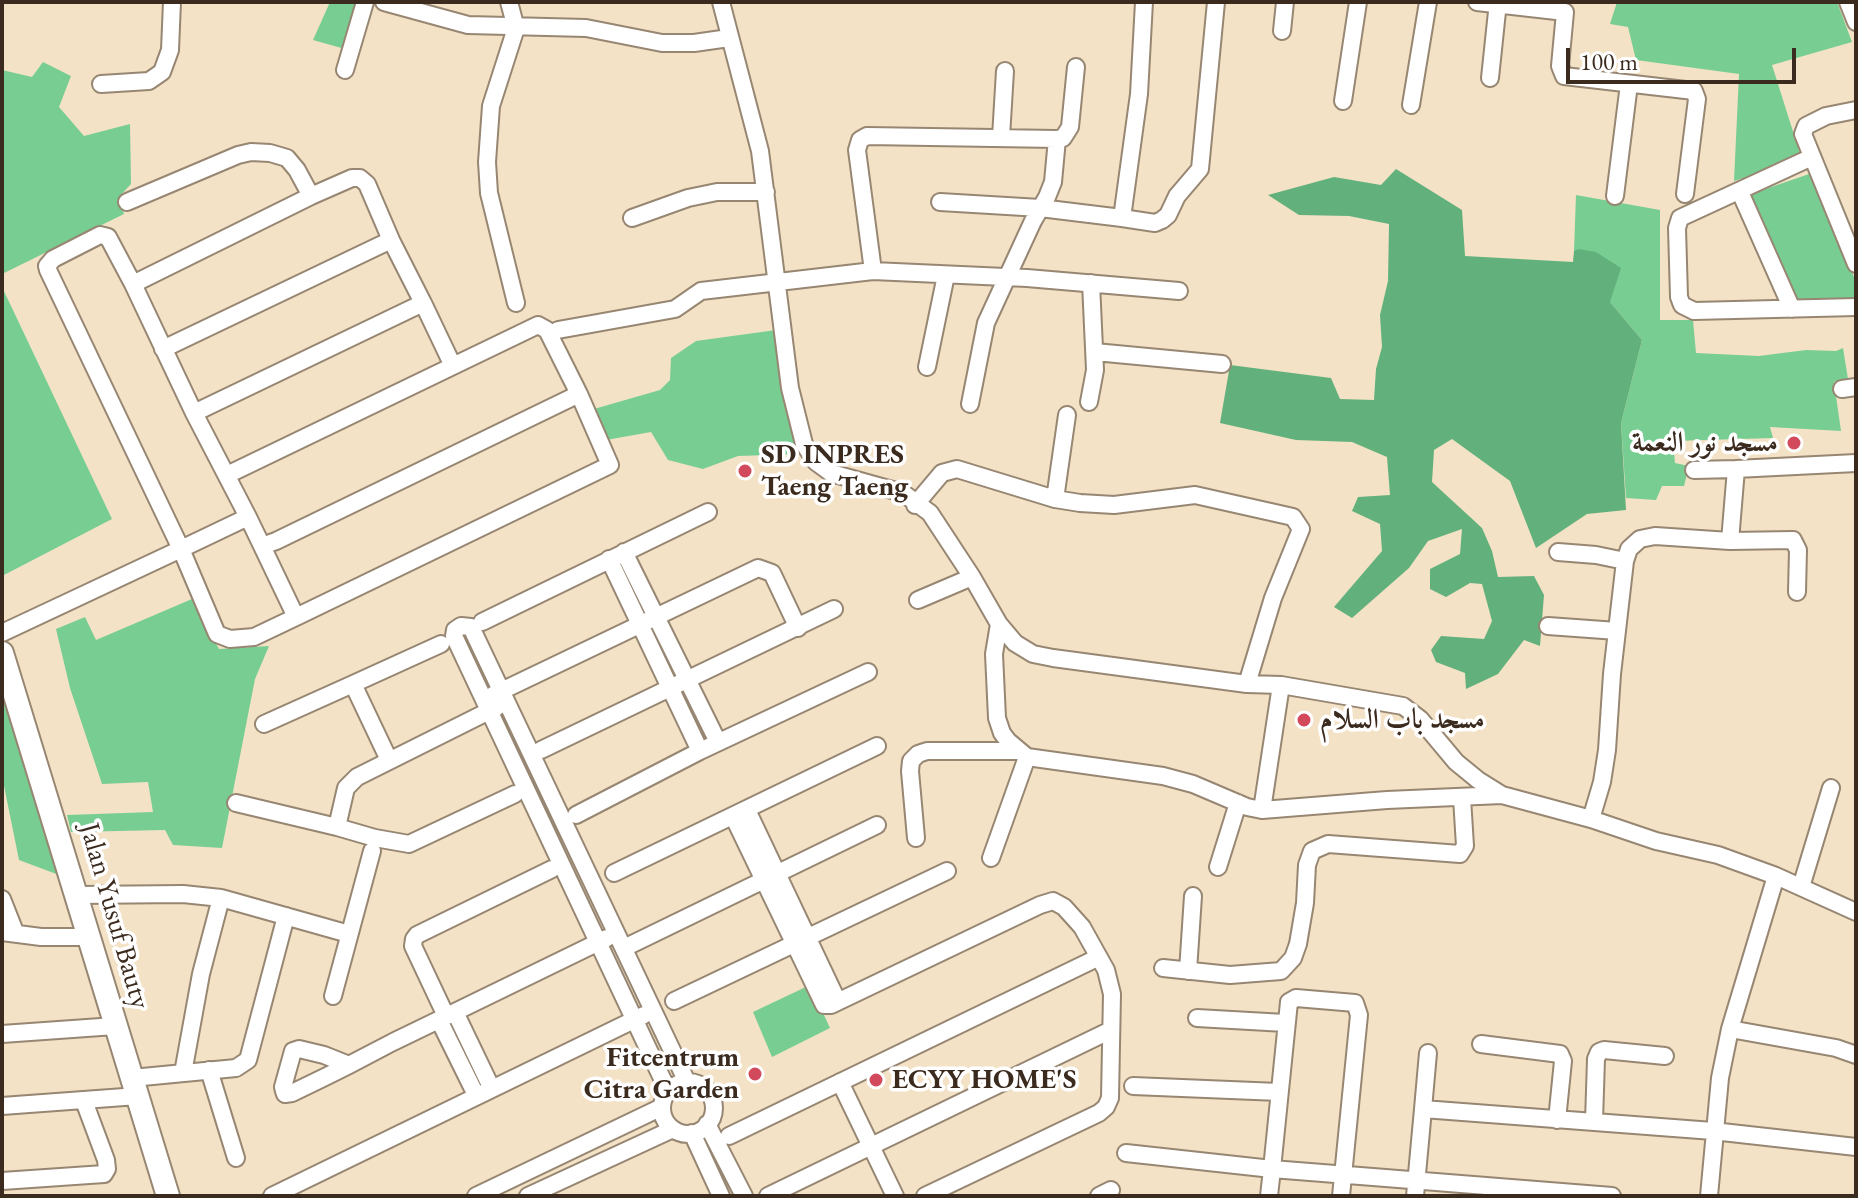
<!DOCTYPE html>
<html>
<head>
<meta charset="utf-8">
<style>
	body { margin:0 }
	#map { position:relative; width:1858px; height:1198px; overflow:hidden; background:#f3e2c6; font-family:"EB Garamond",serif }
	canvas { display:block }
	.frame { position:absolute; inset:0; border:4px solid #3b2a1e; pointer-events:none }
	.scale { position:absolute; left:1566px; top:48px; width:230px; height:36px; box-sizing:border-box; border:4px solid #3b2a1e; border-top:0; padding-left:10px; font-size:24px; line-height:28px; white-space:nowrap; color:#3b2a1e; -webkit-text-stroke:6px #fff; paint-order:stroke }
</style>
</head>
<body>
<div id="map">
<canvas width="1858" height="1198"></canvas>
<div class="frame"></div>
<div class="scale">100 m</div>
</div>
<script>
const ctx = document.querySelector('canvas').getContext('2d');
ctx.lineJoin = 'round';
function fill(path, color) { ctx.fillStyle = color; ctx.fill(path, 'evenodd'); }
const toPath = rows => new Path2D(rows.map(r => 'M' + r).join(''));
function strokePath(path, color, width, dash) { ctx.strokeStyle = color; ctx.lineWidth = width; ctx.lineCap = dash ? 'butt' : 'round'; ctx.setLineDash(dash || []); ctx.stroke(path); }
function write(font, color, halo, rows, align = 'center') {
  ctx.font = font + ' "EB Garamond",Amiri,serif'; ctx.lineWidth = 7; ctx.setLineDash([]); ctx.textBaseline = 'middle'; ctx.strokeStyle = halo; ctx.fillStyle = color; for (const [text, x, y, turn = 0] of rows) {
    ctx.save(); ctx.translate(x, y); ctx.rotate((+turn || 0) * Math.PI / 180); ctx.textAlign = isNaN(turn) ? turn : align; if (halo) ctx.strokeText(text, 0, 0); ctx.fillText(text, 0, 0); ctx.restore();
  }
}
const green = toPath([
	[330,2,360,4,345,49,313,40],
	[1617,2,1837,2,1852,42,1772,65,1802,160,1734,181,1739,74,1636,60,1628,27,1610,24],
	[43,62,71,76,59,107,84,136,130,124,131,184,119,197,124,214,2,274,2,70,32,77],
	[1812,173,1856,282,1856,299,1797,301,1748,195],
	[1576,195,1660,210,1660,320,1693,320,1696,353,1759,356,1806,350,1836,351,1843,348,1848,379,1834,382,1841,431,1770,427,1773,438,1673,441,1675,463,1689,466,1684,486,1662,486,1656,500,1626,498,1621,423,1642,340,1610,302,1574,251],
	[2,287,112,519,2,576],
	[776,330,791,427,800,454,738,456,703,469,668,460,651,432,606,440,594,409,660,390,670,380,671,358,696,341],
	[192,599,219,649,269,646,255,679,222,848,173,845,165,830,71,832,67,815,153,812,148,782,102,784,70,688,56,629,85,617,96,640],
	[9,697,67,878,19,860,2,776,2,699],
	[810,985,830,1028,772,1057,753,1012]
]);
const forest = toPath([
	[1396,169,1462,210,1465,256,1573,262,1574,251,1579,249,1596,252,1621,268,1610,302,1642,340,1621,423,1626,510,1587,514,1536,548,1510,481,1452,439,1434,450,1432,482,1482,528,1492,551,1498,577,1534,576,1544,595,1540,646,1524,640,1498,674,1466,689,1465,673,1436,662,1431,650,1441,636,1484,639,1492,621,1482,584,1470,583,1446,597,1430,589,1430,569,1460,554,1462,529,1428,541,1409,568,1352,618,1334,607,1382,551,1380,524,1352,511,1358,497,1390,495,1387,457,1352,442,1296,440,1220,423,1230,365,1331,378,1340,399,1374,400,1376,369,1382,347,1380,315,1388,281,1389,224,1349,216,1299,215,1268,195,1334,177,1381,185]
]);
const minor = toPath([
	[384,2,468,25,586,28,662,43,694,43,729,38],
	[509,2,516,28,491,106,487,162,489,193,516,303],
	[721,2,760,151,790,388,804,444,816,462,831,473,903,493,930,513,972,577,999,624,1015,643,1033,654,1053,658,1247,684,1281,685,1403,706,1420,719,1456,762,1478,780,1502,795,1591,819,1656,841,1718,855,1776,876,1856,912],
	[1477,2,1565,12,1560,66,1564,76,1694,91,1697,99,1685,194],
	[1848,2,1856,22],
	[1282,31,1285,2],
	[345,70,365,2],
	[1490,78,1498,2],
	[101,84,149,81,162,72,170,50,172,2],
	[1343,101,1358,2],
	[1411,105,1428,2],
	[1856,110,1826,116,1806,126,1803,134,1856,264],
	[1001,137,1005,71],
	[1812,157,1680,218,1677,228,1679,297,1682,305,1694,311,1856,307],
	[1740,192,1792,309],
	[1615,196,1629,84],
	[127,202,238,155,251,152,270,153,287,158,297,170,311,196],
	[940,202,1040,208,1122,218,1139,94,1144,2],
	[632,218,688,198,717,192,766,192],
	[1122,218,1155,223,1162,220,1168,215,1177,196,1200,169,1216,2],
	[873,271,857,150,860,140,867,136,1057,139],
	[133,284,311,196,352,178,360,178,367,184,391,240,423,303,194,413],
	[423,303,453,366],
	[558,330,675,309,701,291,873,271,1027,278,1179,291],
	[163,349,391,240],
	[1095,352,1222,364],
	[927,367,946,275],
	[1842,389,1856,387],
	[1089,402,1095,370,1091,283],
	[970,404,986,323,1033,221,1047,197,1053,182,1057,139,1063,138,1070,127,1076,67],
	[1694,470,1736,469],
	[227,475,538,325,547,330,579,394,276,541,262,546,248,517],
	[1055,499,1067,415],
	[915,505,942,473,957,469,1055,499,1080,503,1114,505,1195,495,1293,517,1301,529,1273,598,1247,684],
	[1730,541,1793,540,1798,550,1797,592],
	[262,546,296,617,610,465,579,394],
	[624,552,718,742],
	[1558,552,1596,555,1625,561],
	[609,559,700,751],
	[918,600,972,577],
	[482,622,708,512],
	[999,624,994,654,997,718,1002,733,1008,741,1027,757,1163,776,1193,784,1247,807,1262,810,1387,800,1502,795],
	[1548,626,1617,631],
	[2,633,181,549,248,517,194,413,133,284,108,237,100,235,53,259,47,266,48,270,181,549,217,634,230,639,254,637,296,617],
	[353,684,441,644],
	[493,695,758,568,772,573,798,628],
	[264,724,353,684,389,760],
	[541,750,834,609],
	[236,803,337,827,346,788,357,777,497,707],
	[747,810,837,1000],
	[1262,810,1281,685],
	[576,815,700,751,868,672],
	[733,816,824,1005,831,1005,1040,905,1053,901,1064,907,1082,927,1106,970,1112,994,1110,1098,1106,1107,1099,1113,925,1196],
	[1591,819,1602,782,1607,750,1612,674,1625,561,1629,549,1640,539,1655,536,1730,541,1736,469,1856,463],
	[337,827,375,838,409,844,515,794],
	[916,838,910,771,911,761,918,754,927,751,1016,751],
	[991,858,1027,757],
	[1218,867,1238,803],
	[614,873,877,746],
	[1801,887,1831,788],
	[78,895,183,894,221,898,201,974,183,1073],
	[221,898,349,934],
	[2,899,15,932],
	[2,932,41,937,89,937],
	[624,948,877,825],
	[1163,968,1230,975,1281,971,1293,958,1298,944,1305,903,1307,865,1312,851,1328,844,1460,854,1465,846,1462,798],
	[1188,971,1193,896],
	[333,996,372,851],
	[674,1001,947,871],
	[455,1012,491,1087],
	[446,1016,413,946,414,939,417,935,552,869],
	[1197,1018,1285,1023],
	[439,1020,476,1095],
	[1730,1029,1836,1048,1856,1055],
	[2,1034,115,1026],
	[1481,1044,1560,1054,1563,1061,1557,1120],
	[349,1065,324,1055,299,1049,293,1051,283,1087,284,1091,285,1094,292,1093,325,1077,349,1065,393,1042,455,1012,607,938],
	[209,1070,236,1158],
	[132,1078,236,1068,248,1060,286,916],
	[840,1082,895,1196],
	'662 1108a26 26 0 1 1 52 0a26 26 0 1 1-52 0Z',
	[1133,1086,1279,1092],
	[668,1091,454,636,455,630,461,626,471,627,687,1082],
	[2,1106,138,1096],
	[1423,1109,1428,1053],
	[1594,1121,1596,1059,1599,1052,1604,1050,1665,1056],
	[707,1124,744,1196],
	[692,1133,721,1196],
	[729,1136,1097,958],
	[1126,1153,1272,1169,1289,1002,1296,998,1355,1003,1359,1015,1341,1196],
	[2,1181,104,1174,107,1169,106,1160,84,1101],
	[272,1196,644,1015],
	[476,1196,662,1107],
	[528,1196,673,1129],
	[768,1196,1111,1030],
	[1099,1196,1111,1190],
	[1269,1196,1272,1169,1612,1196],
	[1415,1196,1423,1109,1713,1131,1856,1147],
	[1709,1196,1720,1078,1730,1029,1776,876]
]);
const tertiary = toPath([
	[2,653,168,1196]
]);
const markers = [
	[1794,443,8,"#d1495b"],
	[745,471,8,"#d1495b"],
	[1304,720,8,"#d1495b"],
	[755,1074,8,"#d1495b"],
	[876,1080,8,"#d1495b"]
];
const poiNames = [
	["مسجد نور النعمة",1778,443,"right"],
	["SD INPRES",761,455],
	["Taeng Taeng",761,487],
	["مسجد باب السلام",1320,720],
	["Fitcentrum",739,1058,"right"],
	["Citra Garden",739,1090,"right"],
	["ECYY HOME'S",892,1080]
];
const streetNames = [
	["Jalan Yusuf Bauty",114,916,74]
];
fill(green, '#78ce92');
fill(forest, '#62b17c');
strokePath(minor, '#978672', 20);
strokePath(tertiary, '#978672', 26);
strokePath(minor, '#fff', 16);
strokePath(tertiary, '#fff', 22);
for (const [x, y, r, color] of markers) { const dot = new Path2D(); dot.arc(x, y, r, 0, 2 * Math.PI); ctx.fillStyle = color; ctx.fill(dot); strokePath(dot, '#fff', 3); }
write('bold 28px', '#3b2a1e', '#fff', poiNames, 'left');
write('28px', '#3b2a1e', '#fff', streetNames);
</script>
</body>
</html>
